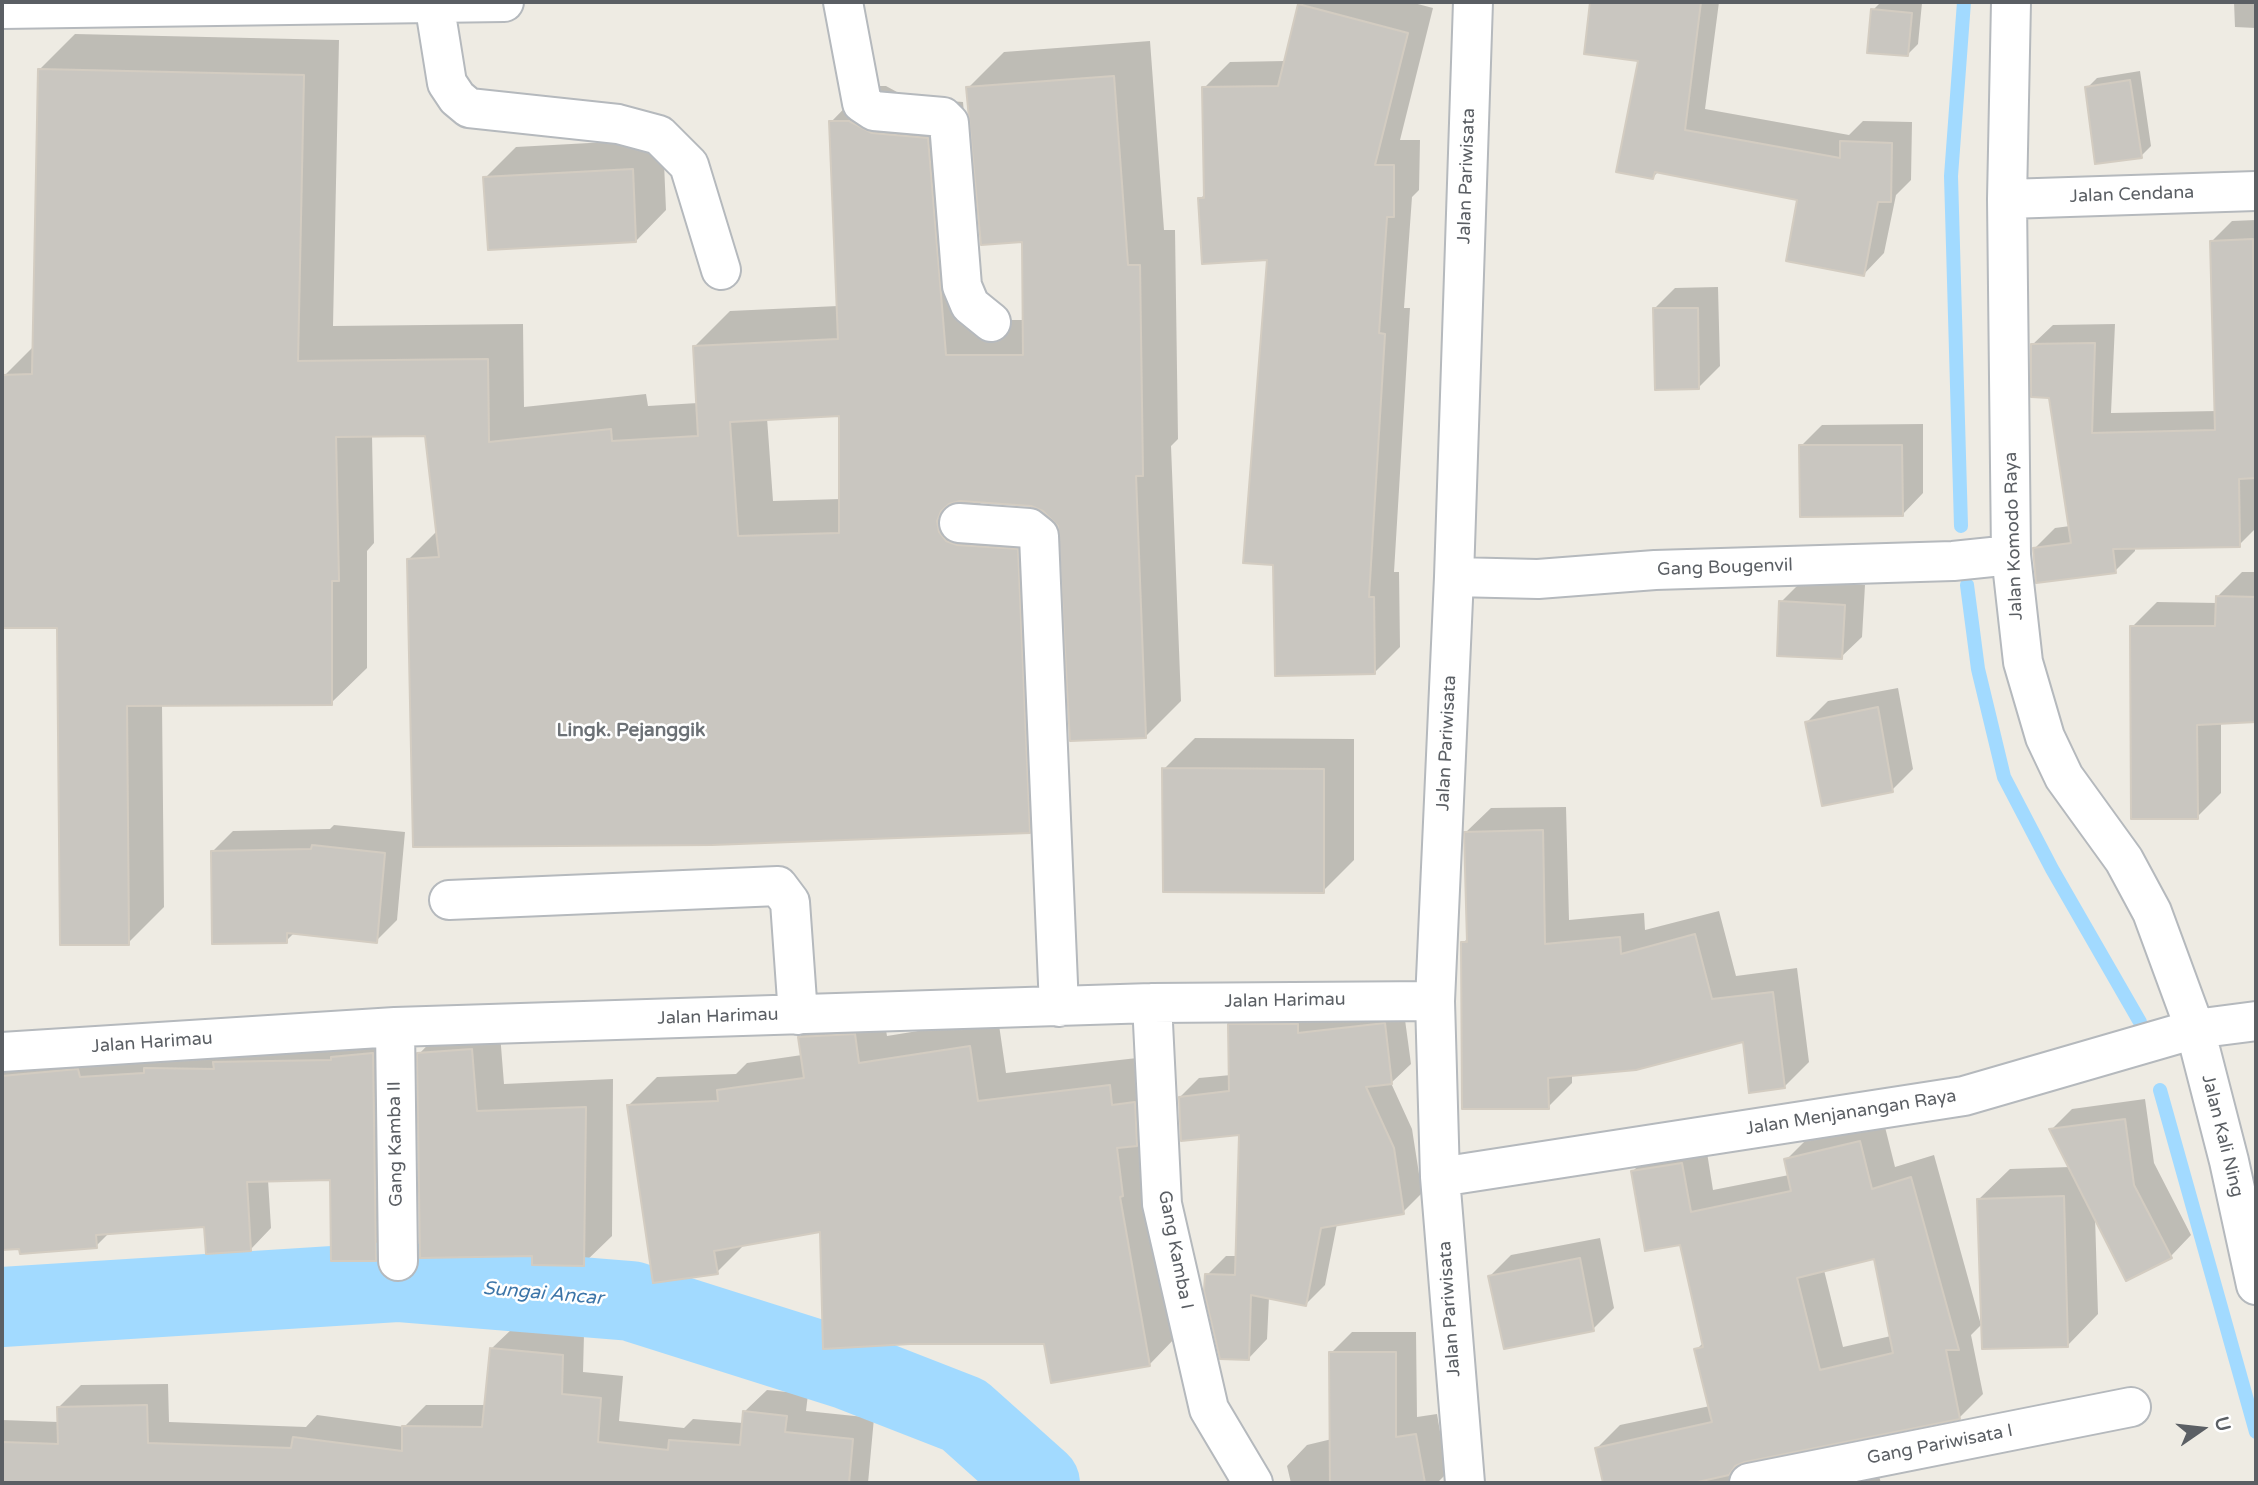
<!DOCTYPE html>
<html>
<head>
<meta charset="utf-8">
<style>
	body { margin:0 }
	#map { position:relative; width:2258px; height:1485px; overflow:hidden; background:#eeebe3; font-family:"Varela Round",sans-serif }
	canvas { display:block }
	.frame { position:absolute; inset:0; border:4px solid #5b5f64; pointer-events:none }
	.north { position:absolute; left:2167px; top:1394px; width:70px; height:70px; -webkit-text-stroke:5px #fff; paint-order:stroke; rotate:76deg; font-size:19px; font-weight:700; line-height:28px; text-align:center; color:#5b5f64 }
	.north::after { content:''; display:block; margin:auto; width:24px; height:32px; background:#5b5f64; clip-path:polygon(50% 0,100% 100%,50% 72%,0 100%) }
</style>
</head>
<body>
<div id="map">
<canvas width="2258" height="1485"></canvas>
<div class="frame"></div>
<div class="north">U</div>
</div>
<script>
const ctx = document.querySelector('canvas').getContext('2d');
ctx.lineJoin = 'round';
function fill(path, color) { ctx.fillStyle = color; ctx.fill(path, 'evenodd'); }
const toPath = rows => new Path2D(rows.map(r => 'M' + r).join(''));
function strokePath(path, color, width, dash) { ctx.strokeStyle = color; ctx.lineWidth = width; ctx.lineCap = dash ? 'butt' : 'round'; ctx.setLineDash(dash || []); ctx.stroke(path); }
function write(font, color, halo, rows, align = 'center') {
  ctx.font = font + ' "Varela Round",sans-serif'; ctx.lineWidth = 5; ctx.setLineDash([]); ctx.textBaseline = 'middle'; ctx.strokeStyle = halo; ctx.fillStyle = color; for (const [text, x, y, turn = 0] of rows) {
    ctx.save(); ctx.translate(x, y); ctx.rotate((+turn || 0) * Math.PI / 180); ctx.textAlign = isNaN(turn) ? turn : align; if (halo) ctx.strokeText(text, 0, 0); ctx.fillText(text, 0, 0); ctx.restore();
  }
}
const shadow = toPath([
	[1303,2,1410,2,1433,8,1400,140,1420,140,1419,190,1412,197,1404,308,1410,308,1394,572,1399,572,1400,647,1374,673,1269,258,1200,199,1205,194,1204,88,1230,62,1286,61],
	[1592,2,1719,2,1705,109,1849,135,1863,121,1912,122,1911,180,1896,195,1884,253,1864,274,1799,199,1659,171,1653,177,1640,60,1586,53],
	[1881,2,1922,3,1918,44,1907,55,1873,10],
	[2234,2,2256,2,2256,28,2235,27],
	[75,34,339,40,333,326,523,324,524,407,646,394,648,406,698,403,695,346,730,311,838,306,831,122,866,86,886,86,908,98,963,102,981,320,1024,320,1023,240,968,88,1004,52,1150,41,1164,230,1175,230,1178,439,1171,446,1181,701,1145,737,1053,515,1065,796,1029,831,409,559,437,531,426,434,372,435,374,543,367,551,367,668,331,703,162,704,164,907,128,943,5,375,34,346,39,70],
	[841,414,841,499,773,501,767,418],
	[978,501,1031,504,1046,513,983,506],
	[2140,71,2151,146,2141,156,2087,88,2097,78],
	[663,139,666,210,636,241,485,178,516,147],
	[2256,220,2256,528,2239,545,2135,547,2135,551,2115,571,2035,548,2055,528,2070,526,2050,396,2032,345,2053,325,2115,324,2111,413,2217,411,2211,242,2232,221],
	[1718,287,1720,366,1699,387,1654,309,1675,288],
	[1923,424,1923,493,1903,514,1801,446,1822,425],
	[2242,572,2256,572,2256,720,2221,722,2221,793,2197,817,2132,627,2157,602,2218,603,2218,596],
	[1802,581,1865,585,1862,637,1841,657,1781,602],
	[1898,688,1913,769,1892,790,1807,722,1828,701],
	[1195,738,1354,739,1354,860,1323,891,1164,769],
	[1566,807,1569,920,1644,913,1645,930,1719,911,1736,976,1797,968,1809,1062,1784,1087,1744,1040,1572,1074,1572,1083,1548,1107,1463,943,1468,938,1466,832,1491,808],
	[334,825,405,832,397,920,376,941,295,932,286,941,212,852,233,831,330,829],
	[1403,1005,1411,1064,1391,1083,1412,1129,1422,1193,1403,1212,1337,1224,1325,1285,1306,1304,1269,1297,1267,1339,1249,1358,1207,1275,1226,1256,1238,1256,1241,1133,1180,1097,1199,1078,1231,1075,1229,1025,1248,1006],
	[882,1007,887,1036,998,1018,1006,1073,1137,1058,1177,1336,1149,1365,1045,1342,822,1230,745,1244,717,1272,629,1105,657,1077,736,1074,747,1063,802,1055,799,1037,828,1009],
	[499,1021,504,1084,613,1079,612,1236,583,1264,419,1054,447,1025],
	[394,1033,396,1239,375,1260,332,1178,268,1180,271,1228,251,1249,206,1225,110,1232,96,1246,2,1248,2,1058],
	[2145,1099,2154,1163,2191,1235,2171,1256,2095,1216,2098,1314,2068,1345,1979,1199,2010,1169,2070,1167,2052,1129,2072,1109],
	[1883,1119,1895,1167,1934,1155,1981,1325,1971,1335,1983,1394,1960,1417,1750,1459,1750,1464,1875,1463,1881,1483,1604,1483,1597,1448,1620,1425,1710,1406,1696,1350,1704,1342,1682,1243,1632,1172,1656,1148,1705,1140,1713,1190,1789,1175,1786,1160,1809,1137],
	[1875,1257,1891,1336,1843,1347,1824,1270],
	[1600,1238,1614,1308,1593,1329,1490,1276,1511,1255],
	[514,1327,584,1334,583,1372,623,1376,619,1421,684,1428,693,1419,743,1423,744,1412,767,1390,808,1394,806,1411,874,1418,868,1483,2,1483,2,1420,59,1422,59,1407,81,1385,168,1384,169,1422,306,1427,317,1415,404,1427,426,1405,486,1405,491,1349],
	[1352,1332,1416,1332,1417,1417,1437,1414,1447,1473,1437,1483,1291,1483,1287,1466,1307,1445,1332,1439,1331,1353]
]);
const stream = toPath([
	[1961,526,1951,176,1964,2],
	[1967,585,1978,669,2004,777,2052,869,2140,1022],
	[2160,1090,2256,1432]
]);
const river = toPath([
	[2,1307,397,1282,631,1301,846,1369,964,1415,1040,1483]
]);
const building = toPath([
	[1590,2,1701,2,1685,130,1840,158,1840,141,1892,143,1891,202,1878,202,1864,276,1786,261,1797,200,1655,172,1653,179,1616,172,1638,61,1584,54,1590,2],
	[1298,4,1408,33,1375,165,1394,165,1394,217,1387,217,1379,333,1385,334,1369,597,1374,597,1375,674,1275,676,1273,565,1243,563,1267,260,1202,264,1198,198,1204,198,1202,87,1278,86,1298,4],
	[1871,9,1912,13,1908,56,1867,53,1871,9],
	[38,69,304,75,298,361,488,359,489,442,611,429,612,441,698,436,693,346,838,339,829,121,849,121,872,133,928,138,946,355,1023,355,1022,242,981,245,966,87,1114,76,1128,265,1140,265,1143,476,1136,476,1146,738,1070,741,1058,526,1043,511,1031,506,960,501,949,504,941,511,937,521,939,532,946,541,957,545,1018,549,1030,833,712,845,413,847,407,559,439,557,425,436,336,437,339,581,332,581,332,705,127,706,129,945,60,945,57,628,2,628,3,375,32,374,38,69],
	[839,416,839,533,738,536,730,422,839,416],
	[2130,80,2142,158,2095,164,2085,87,2130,80],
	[633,169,636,242,488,250,483,177,633,169],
	[2253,239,2256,478,2239,479,2240,547,2113,549,2116,573,2036,583,2033,548,2071,543,2049,398,2031,397,2031,344,2095,343,2092,433,2215,430,2210,241,2253,239],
	[1653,308,1698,308,1699,389,1655,390,1653,308],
	[1799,445,1902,445,1903,516,1800,517,1799,445],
	[2216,596,2256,597,2256,722,2197,725,2198,819,2131,819,2130,626,2215,626,2216,596],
	[1779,601,1845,605,1842,659,1777,656,1779,601],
	[1878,707,1893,792,1822,806,1805,722,1878,707],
	[1162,768,1324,769,1324,893,1163,892,1162,768],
	[1543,830,1545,944,1620,937,1621,954,1695,934,1712,999,1773,992,1785,1088,1749,1093,1743,1042,1636,1070,1548,1078,1549,1109,1462,1109,1461,942,1467,942,1464,832,1543,830],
	[312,845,385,853,377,943,287,933,287,943,212,944,211,851,311,849,312,845],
	[1385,1023,1392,1084,1366,1087,1394,1148,1404,1214,1321,1228,1306,1306,1251,1295,1249,1360,1220,1359,1204,1291,1205,1274,1235,1275,1239,1135,1181,1141,1179,1097,1229,1091,1228,1024,1298,1024,1298,1033,1385,1023],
	[855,1034,859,1063,970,1046,978,1101,1110,1085,1112,1105,1135,1102,1137,1146,1117,1148,1123,1196,1120,1197,1150,1366,1051,1383,1044,1344,910,1344,823,1349,820,1232,714,1251,718,1274,653,1283,627,1105,718,1101,717,1090,804,1078,798,1037,855,1034],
	[472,1049,477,1111,586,1107,584,1266,532,1265,532,1256,420,1258,417,1053,472,1049],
	[373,1053,376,1261,331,1261,330,1180,247,1182,251,1251,206,1254,204,1227,96,1235,97,1248,20,1254,19,1249,2,1250,2,1076,78,1069,80,1077,144,1073,144,1068,214,1069,213,1062,331,1060,331,1057,373,1053],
	[2125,1119,2134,1185,2172,1258,2126,1281,2049,1129,2125,1119],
	[1860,1141,1872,1189,1911,1177,1959,1350,1946,1350,1960,1419,1745,1462,1735,1466,1729,1475,1693,1483,1603,1483,1595,1448,1712,1422,1694,1349,1703,1347,1680,1245,1645,1251,1631,1171,1682,1163,1691,1212,1791,1191,1784,1159,1860,1141],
	[1874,1259,1893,1353,1820,1370,1797,1278,1874,1259],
	[2064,1196,2068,1347,1982,1349,1977,1199,2064,1196],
	[1580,1258,1594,1331,1504,1349,1488,1276,1580,1258],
	[490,1348,563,1355,562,1394,601,1398,598,1442,668,1450,669,1440,740,1445,743,1411,787,1416,785,1432,853,1439,849,1483,2,1483,2,1442,58,1444,57,1407,147,1405,148,1443,291,1448,293,1437,402,1451,402,1426,482,1427,490,1348],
	[1329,1352,1396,1352,1396,1437,1416,1434,1425,1483,1330,1483,1329,1352]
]);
const minor = toPath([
	[434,2,447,83,457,98,469,108,618,124,659,135,689,165,721,270],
	[843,2,862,103,874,111,943,117,949,123,962,286,970,305,991,322],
	[2011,2,2007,199,2011,555,2023,662,2045,737,2064,777,2124,860,2152,912,2195,1029,2229,1161,2256,1285],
	[2,9,504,2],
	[2007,199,2256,191],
	[959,523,1029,528,1039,536,1059,1007],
	[1454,577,1538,579,1655,570,1953,561,2011,555],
	[449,900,778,886,790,902,798,1015],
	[1152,1003,1162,1204,1209,1409,1253,1483],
	[395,1027,398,1261],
	[2,1052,395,1027,1152,1003,1435,1001],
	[1440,1177,1964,1096,2195,1029,2256,1021],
	[1465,1483,1440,1177,1435,1001,1454,577,1473,2],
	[1749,1483,2131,1407]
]);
const streetNames = [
	["Jalan Pariwisata",1467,176,-88],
	["Jalan Cendana",2132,195,-2],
	["Jalan Komodo Raya",2014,536,-92],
	["Gang Bougenvil",1725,568,-2],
	["Jalan Pariwisata",1447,743,-87],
	["Jalan Harimau",1285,1001,-1],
	["Jalan Harimau",718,1017,-2],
	["Jalan Harimau",152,1043,-4],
	["Jalan Menjanangan Raya",1851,1113,-9],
	["Jalan Kali Ning",2222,1136,76],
	["Gang Kamba II",396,1144,-91],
	["Gang Kamba I",1175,1250,79],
	["Jalan Pariwisata",1450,1309,-94],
	["Gang Pariwisata I",1940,1445,-11]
];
const neighbourhoodNames = [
	["Lingk. Pejanggik",631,731]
];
const waterNames = [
	["Sungai Ancar",543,1294,5]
];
fill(shadow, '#0003');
strokePath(stream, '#a2daff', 14);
strokePath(river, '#a2daff', 80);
fill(building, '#c9c6c0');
strokePath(building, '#d3ccc1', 2);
strokePath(minor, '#b5b9bd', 42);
strokePath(minor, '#fff', 38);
write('18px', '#5b5f64', '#fff', streetNames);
write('bold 19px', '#6c7176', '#fff', neighbourhoodNames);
write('italic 19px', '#3c75a8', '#fff', waterNames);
</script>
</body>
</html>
